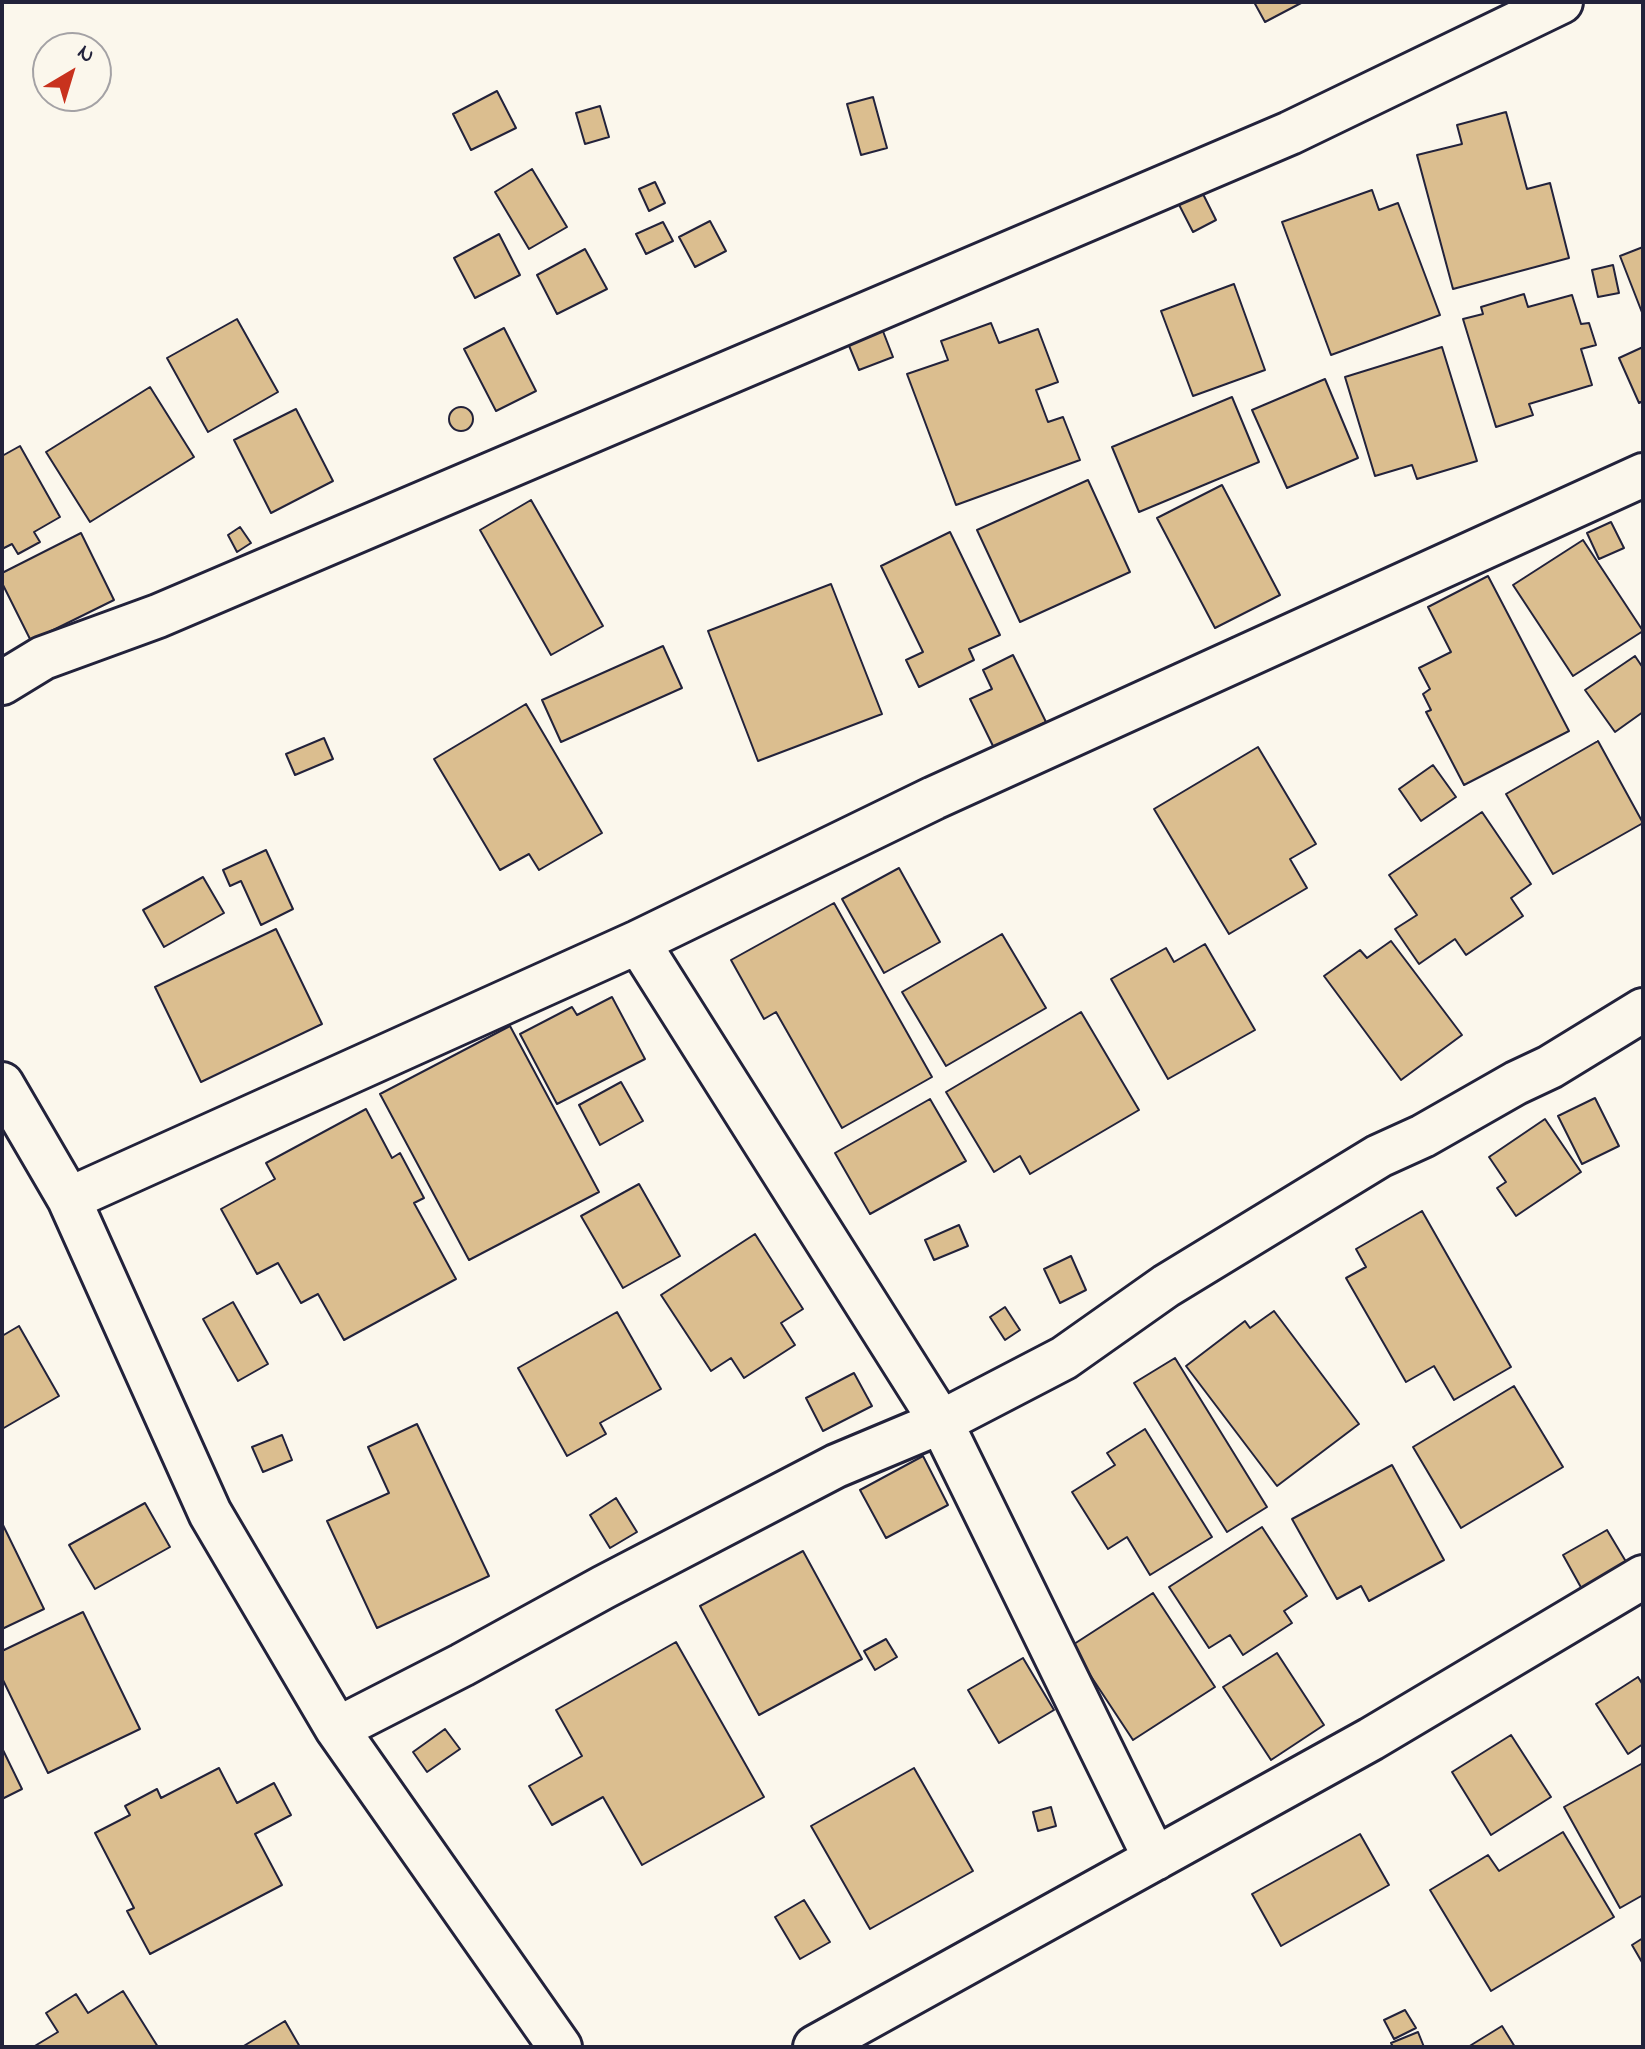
<!DOCTYPE html>
<html>
<head>
<meta charset="utf-8">
<style>
	body { margin:0 }
	#map { position:relative; width:1645px; height:2049px; overflow:hidden; background:#fbf7ec; font-family:"Indie Flower",sans-serif }
	canvas { display:block }
	.frame { position:absolute; inset:0; border:4px solid #22223b; pointer-events:none }
	.north { position:absolute; left:32px; top:32px; width:80px; height:80px; box-sizing:border-box; background:#fbf7ec; border:2px solid #a4a2a5; border-radius:50%; rotate:38deg; font-size:22px; font-weight:700; line-height:32px; text-align:center; color:#22223b }
	.north::after { content:''; display:block; margin:auto; width:28px; height:36px; background:#c8321e; clip-path:polygon(50% 0,100% 100%,50% 72%,0 100%) }
</style>
</head>
<body>
<div id="map">
<canvas width="1645" height="2049"></canvas>
<div class="frame"></div>
<div class="north">N</div>
</div>
<script>
const ctx = document.querySelector('canvas').getContext('2d');
ctx.lineJoin = 'round';
function fill(path, color) { ctx.fillStyle = color; ctx.fill(path, 'evenodd'); }
const toPath = rows => new Path2D(rows.map(r => 'M' + r).join(''));
function strokePath(path, color, width, dash) { ctx.strokeStyle = color; ctx.lineWidth = width; ctx.lineCap = dash ? 'butt' : 'round'; ctx.setLineDash(dash || []); ctx.stroke(path); }
const building = toPath([
	[1254,2,1303,2,1265,22,1254,2],
	[497,91,516,128,471,150,453,114,497,91],
	[873,97,887,148,861,155,847,104,873,97],
	[600,106,609,137,585,144,576,113,600,106],
	[1506,112,1527,189,1550,183,1569,258,1453,289,1417,155,1462,144,1457,125,1506,112],
	[532,169,567,227,529,249,495,192,532,169],
	[655,182,665,203,649,211,639,189,655,182],
	[1197,182,1216,220,1193,232,1173,193,1197,182],
	[1372,190,1379,210,1398,203,1440,315,1331,355,1282,222,1372,190],
	[710,221,726,251,695,267,679,237,710,221],
	[663,222,673,241,646,254,636,234,663,222],
	[499,234,520,275,475,298,454,258,499,234],
	[1643,247,1643,315,1620,256,1643,247],
	[585,249,607,289,557,314,537,275,585,249],
	[1613,265,1619,293,1598,297,1592,270,1613,265],
	[1234,284,1265,370,1193,396,1161,311,1234,284],
	[1524,294,1528,307,1572,295,1581,324,1589,323,1596,345,1581,349,1592,385,1529,404,1533,415,1496,427,1463,319,1483,314,1481,307,1524,294],
	[237,319,278,392,208,432,167,358,237,319],
	[879,321,893,357,859,370,845,336,879,321],
	[991,323,999,343,1038,329,1058,382,1036,390,1048,422,1063,417,1080,460,956,505,907,374,948,360,941,341,991,323],
	[504,328,536,391,496,411,464,349,504,328],
	[1442,347,1477,461,1417,479,1412,465,1375,476,1345,377,1442,347],
	[1643,347,1643,401,1639,403,1619,358,1643,347],
	[1325,379,1358,458,1287,488,1252,410,1325,379],
	[150,387,194,457,90,522,46,452,150,387],
	[1232,397,1259,462,1139,512,1112,447,1232,397],
	'449 419a12 12 0 1 1 24 0a12 12 0 1 1-24 0Z',
	[296,409,333,481,271,513,234,440,296,409],
	[20,446,60,517,34,532,40,542,18,554,12,544,2,549,2,456,20,446],
	[1088,480,1130,572,1020,622,977,530,1088,480],
	[1222,485,1280,595,1215,628,1157,518,1222,485],
	[531,500,603,626,551,655,480,530,531,500],
	[1611,522,1624,548,1599,559,1587,533,1611,522],
	[240,527,251,543,237,552,228,535,240,527],
	[950,532,1000,635,969,649,974,660,919,687,906,660,923,652,881,566,950,532],
	[81,533,114,600,31,641,2,583,2,573,81,533],
	[1583,540,1643,631,1573,676,1513,585,1583,540],
	[1488,576,1569,731,1464,785,1426,712,1431,710,1423,694,1430,689,1419,668,1451,652,1428,607,1488,576],
	[831,584,882,714,758,761,708,631,831,584],
	[663,646,682,688,561,742,542,700,663,646],
	[1013,655,1046,722,994,748,970,699,992,689,983,670,1013,655],
	[1635,656,1643,668,1643,712,1615,732,1585,690,1635,656],
	[526,704,602,833,539,870,529,854,500,870,434,759,526,704],
	[324,738,333,759,295,775,286,754,324,738],
	[1598,741,1643,823,1553,874,1506,794,1598,741],
	[1258,747,1316,844,1290,859,1307,888,1229,934,1154,809,1258,747],
	[1433,765,1456,797,1421,821,1399,789,1433,765],
	[1482,812,1531,884,1511,898,1523,916,1466,955,1455,939,1419,964,1395,929,1417,915,1389,875,1482,812],
	[266,850,293,909,261,925,241,881,230,886,223,870,266,850],
	[899,868,940,942,884,973,842,899,899,868],
	[203,877,224,913,164,947,143,910,203,877],
	[834,903,932,1077,842,1128,776,1012,764,1019,731,960,834,903],
	[276,929,322,1024,201,1082,155,987,276,929],
	[1002,934,1046,1008,946,1066,902,992,1002,934],
	[1391,941,1462,1035,1401,1080,1324,976,1360,950,1367,958,1391,941],
	[1205,944,1255,1030,1168,1079,1111,979,1166,948,1174,962,1205,944],
	[612,997,645,1059,557,1104,520,1034,572,1007,577,1015,612,997],
	[1081,1012,1139,1110,1030,1174,1020,1156,994,1172,946,1092,1081,1012],
	[510,1026,599,1192,469,1260,380,1094,510,1026],
	[621,1082,643,1121,600,1145,579,1105,621,1082],
	[1595,1098,1619,1146,1582,1164,1558,1116,1595,1098],
	[930,1099,966,1161,870,1214,835,1153,930,1099],
	[366,1109,392,1158,400,1153,424,1198,414,1203,456,1279,344,1340,318,1294,301,1303,278,1263,257,1274,221,1209,275,1179,266,1163,366,1109],
	[1545,1119,1581,1172,1516,1216,1497,1188,1506,1182,1489,1157,1545,1119],
	[639,1184,680,1256,623,1288,581,1216,639,1184],
	[1422,1211,1511,1367,1454,1400,1434,1366,1406,1382,1346,1278,1366,1267,1356,1249,1422,1211],
	[959,1225,968,1246,934,1260,925,1240,959,1225],
	[755,1234,803,1309,781,1323,795,1345,744,1378,731,1358,711,1371,661,1295,755,1234],
	[1071,1256,1086,1290,1060,1303,1044,1269,1071,1256],
	[233,1302,268,1364,238,1381,203,1319,233,1302],
	[1005,1307,1020,1330,1005,1340,990,1317,1005,1307],
	[1274,1311,1359,1424,1277,1486,1186,1366,1245,1321,1250,1328,1274,1311],
	[617,1312,661,1389,600,1423,606,1434,567,1456,518,1368,617,1312],
	[19,1326,59,1396,2,1429,2,1336,19,1326],
	[1175,1358,1267,1507,1227,1532,1134,1383,1175,1358],
	[854,1373,872,1406,823,1431,806,1398,854,1373],
	[1514,1386,1563,1467,1461,1528,1413,1447,1514,1386],
	[417,1424,489,1576,377,1628,327,1521,389,1493,368,1447,417,1424],
	[1145,1429,1212,1537,1150,1575,1127,1537,1108,1549,1072,1492,1115,1465,1107,1453,1145,1429],
	[282,1435,292,1460,263,1472,252,1447,282,1435],
	[923,1456,948,1505,886,1538,860,1490,923,1456],
	[1392,1465,1444,1560,1369,1601,1361,1586,1337,1599,1292,1519,1392,1465],
	[616,1498,637,1532,610,1548,590,1515,616,1498],
	[145,1503,170,1547,95,1589,69,1545,145,1503],
	[2,1523,44,1609,2,1629,2,1523],
	[1262,1527,1307,1596,1284,1611,1292,1623,1243,1655,1230,1635,1209,1648,1169,1587,1262,1527],
	[1607,1530,1628,1565,1583,1591,1563,1555,1607,1530],
	[803,1551,862,1659,759,1715,700,1606,803,1551],
	[1153,1593,1215,1687,1133,1740,1071,1646,1153,1593],
	[83,1612,140,1729,48,1773,2,1678,2,1651,83,1612],
	[886,1639,897,1657,875,1670,864,1651,886,1639],
	[676,1642,764,1797,642,1865,603,1797,552,1825,529,1786,582,1756,556,1710,676,1642],
	[1277,1653,1324,1725,1271,1760,1223,1687,1277,1653],
	[1023,1658,1054,1710,999,1743,968,1690,1023,1658],
	[1638,1677,1643,1685,1643,1744,1628,1754,1596,1704,1638,1677],
	[445,1729,460,1749,427,1772,413,1752,445,1729],
	[1511,1735,1551,1797,1491,1835,1452,1772,1511,1735],
	[2,1748,22,1789,2,1799,2,1748],
	[1643,1763,1643,1895,1620,1908,1564,1807,1643,1763],
	[219,1768,237,1803,274,1783,291,1815,255,1834,282,1885,150,1954,127,1911,134,1908,95,1833,130,1815,125,1806,157,1789,161,1798,219,1768],
	[914,1768,973,1871,870,1929,811,1826,914,1768],
	[1051,1807,1056,1826,1038,1831,1033,1812,1051,1807],
	[1563,1832,1614,1917,1491,1991,1430,1890,1488,1855,1499,1871,1563,1832],
	[1360,1834,1389,1885,1281,1946,1252,1894,1360,1834],
	[804,1900,830,1942,800,1959,775,1917,804,1900],
	[1643,1938,1643,1964,1632,1945,1643,1938],
	[123,1991,158,2047,33,2047,58,2032,46,2013,76,1994,88,2013,123,1991],
	[1405,2010,1416,2028,1394,2039,1384,2020,1405,2010],
	[285,2021,300,2047,242,2047,285,2021],
	[1502,2026,1515,2047,1468,2047,1502,2026],
	[1418,2032,1424,2047,1393,2047,1391,2043,1418,2032]
]);
const street = toPath([
	[2,683,43,658,158,616,1290,133,1561,2],
	[638,942,941,1422,1155,1859],
	[2,1084,69,1199,210,1513,337,1729,560,2047],
	[69,1199,638,942,934,798,1643,475],
	[337,1729,462,1665,604,1587,836,1466,941,1422,1064,1358,1166,1286,1379,1156,1423,1136,1516,1083,1550,1067,1643,1010],
	[815,2047,1371,1739,1643,1577]
]);
fill(building, '#dbbe8f');
strokePath(building, '#22223b', 2);
strokePath(street, '#22223b', 48);
strokePath(street, '#fbf7ec', 42);
</script>
</body>
</html>
